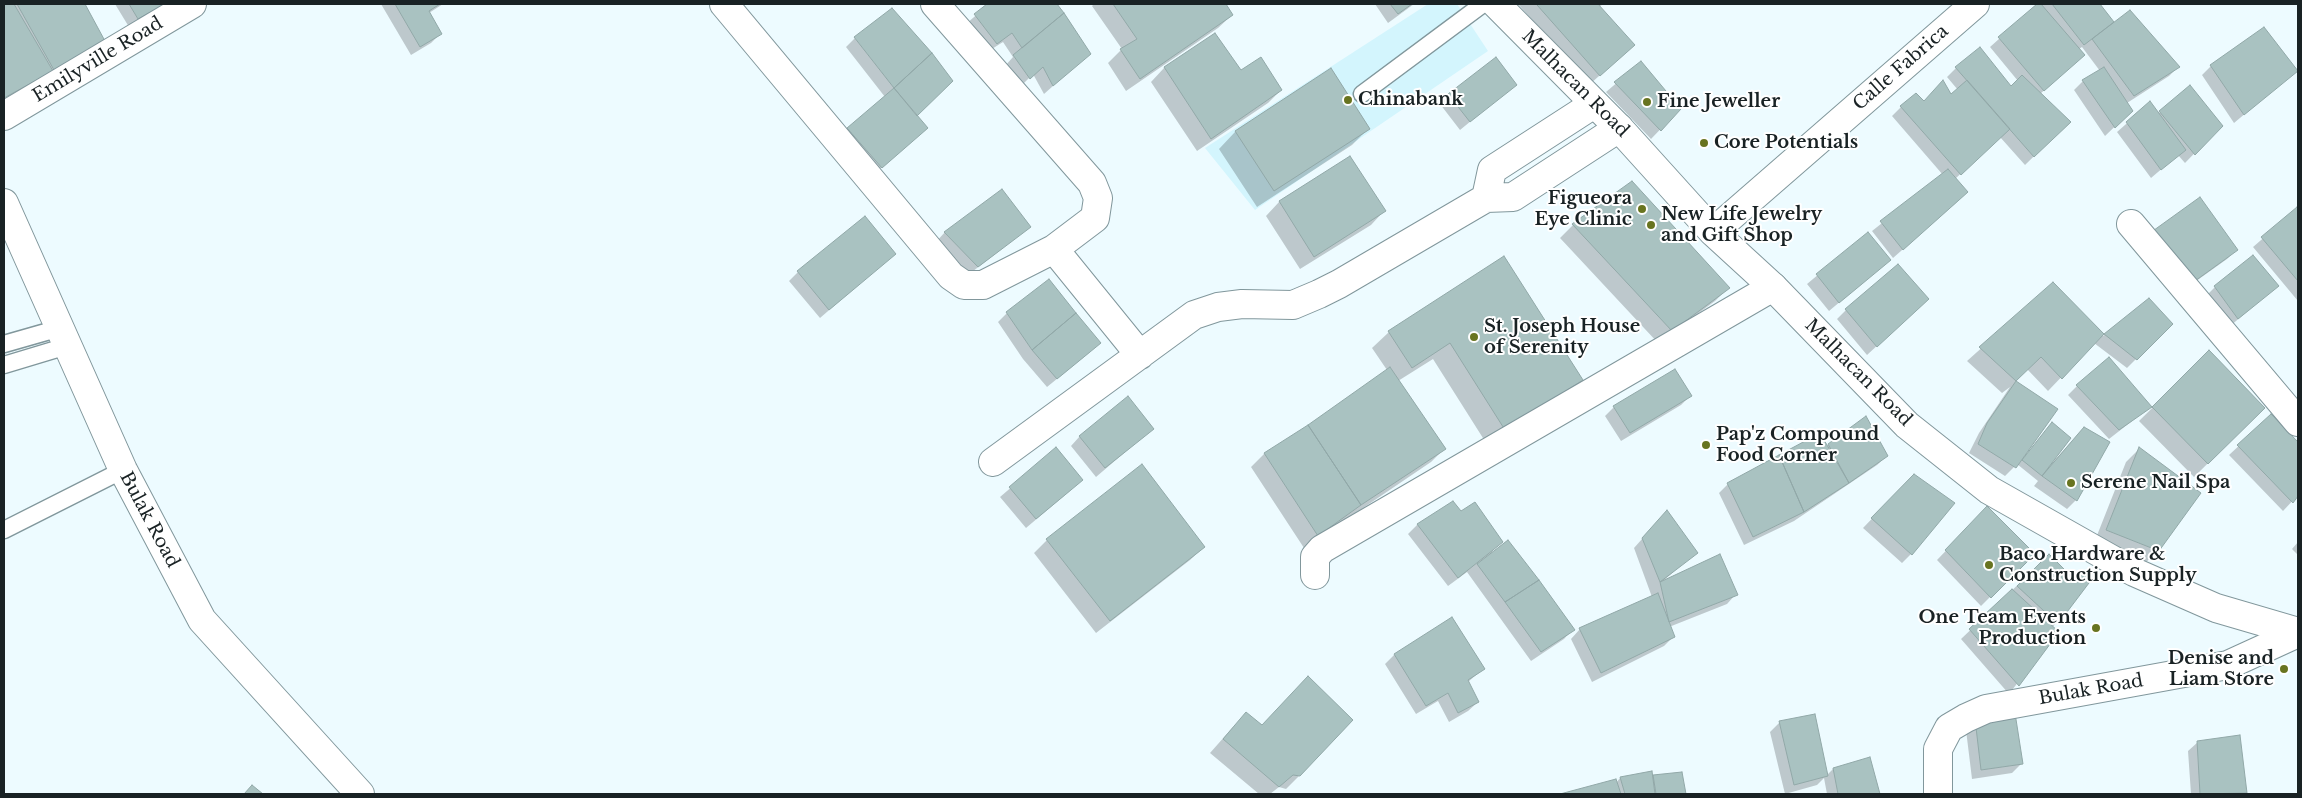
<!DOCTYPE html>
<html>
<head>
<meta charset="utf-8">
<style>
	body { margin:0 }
	#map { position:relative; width:2302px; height:798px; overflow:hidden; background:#edfbff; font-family:"Libre Baskerville",serif }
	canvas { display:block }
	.frame { position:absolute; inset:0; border:5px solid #192224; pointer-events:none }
</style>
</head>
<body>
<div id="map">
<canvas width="2302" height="798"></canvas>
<div class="frame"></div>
</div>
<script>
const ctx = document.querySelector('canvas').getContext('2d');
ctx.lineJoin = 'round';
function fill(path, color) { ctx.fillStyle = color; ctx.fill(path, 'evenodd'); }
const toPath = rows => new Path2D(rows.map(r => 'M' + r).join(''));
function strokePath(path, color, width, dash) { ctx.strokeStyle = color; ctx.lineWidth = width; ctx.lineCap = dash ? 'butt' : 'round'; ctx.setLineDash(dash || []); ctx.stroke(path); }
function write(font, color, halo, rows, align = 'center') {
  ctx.font = font + ' "Libre Baskerville",serif'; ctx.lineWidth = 4; ctx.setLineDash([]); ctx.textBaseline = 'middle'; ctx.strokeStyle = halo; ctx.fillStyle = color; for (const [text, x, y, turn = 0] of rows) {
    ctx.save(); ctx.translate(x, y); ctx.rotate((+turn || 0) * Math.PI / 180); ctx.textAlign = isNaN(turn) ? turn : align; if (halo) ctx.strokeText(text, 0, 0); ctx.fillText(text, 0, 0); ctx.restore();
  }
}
const built = toPath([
	[1428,4,1457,4,1488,51,1255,210,1205,148]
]);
const shadow = toPath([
	[4,4,83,4,104,40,4,101],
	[115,4,170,4,129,27],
	[381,4,443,4,429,13,440,34,431,43,411,55],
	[989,4,1055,4,1089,54,1044,94,1033,74,1020,87,1005,66,1013,57,1003,42,987,52,966,24],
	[1094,4,1225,4,1232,15,1218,28,1126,91,1108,63,1122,49,1092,6],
	[1375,4,1414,4,1388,23],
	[1518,4,1603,4,1599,7,1624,54,1590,84],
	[2036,4,2098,4,2114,24,2178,67,2169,76,2127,103,2131,111,2105,136,2074,90,2083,81,2100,71,2082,47,2079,49,2074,64,2040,94,2069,122,2025,165,2000,137,1955,179,1958,201,1893,258,1872,231,1943,175,1892,116,1901,107,1950,96,1958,90,1947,77,1956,68,2011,88,2018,81,1990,47,2037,5],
	[1215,34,1240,72,1281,90,1268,103,1197,151,1151,82,1164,68],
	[855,38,926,128,872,176,839,138,885,97,846,47],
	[1641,62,1680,109,1651,139,1606,92],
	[2211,66,2296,71,2234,123,2202,75],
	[1330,70,1368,129,1352,145,1257,207,1219,149,1235,132],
	[1515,85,1460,130,1440,104,1449,95],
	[2190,86,2221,126,2185,163,2178,155,2151,178,2117,132,2150,103,2158,114],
	[1350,158,1384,211,1371,225,1300,269,1266,216,1279,202],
	[2297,209,2298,210,2298,301,2253,247],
	[1573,225,1728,288,1715,301,1658,343,1560,238],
	[1030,227,968,275,936,242,945,232],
	[1868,233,1890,260,1829,311,1807,284],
	[2141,244,2236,250,2227,259,2178,294],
	[894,254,820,318,789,281,798,272],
	[1503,257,1581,380,1565,396,1488,446,1433,359,1398,381,1445,448,1431,462,1304,548,1251,467,1264,454,1309,426,1387,370,1372,348,1389,332],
	[2053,284,2103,336,2149,299,2171,324,2127,368,2094,343,2048,391,2027,369,2015,381,2056,410,2021,459,2022,460,2053,462,2084,428,2076,500,2067,509,2034,486,2038,481,2017,464,2005,476,1969,453,1979,433,2010,387,2002,393,1967,361],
	[2277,286,2229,327,2206,296,2215,287],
	[1918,308,1867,355,1837,319,1846,310],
	[1007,313,1090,352,1047,387,1023,359,998,322],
	[2209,352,2264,408,2194,477,2139,421],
	[2077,386,2150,407,2109,439,2068,395],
	[1690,396,1681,405,1621,441,1605,416,1614,407],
	[2271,416,2298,443,2298,495,2283,511,2229,455],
	[1152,429,1096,477,1071,446,1080,436],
	[1829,445,1887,456,1877,465,1794,521,1744,545,1719,493,1728,484],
	[1056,449,1072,489,1026,528,1000,497],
	[2139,449,2200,493,2158,551,2144,564,2094,543,2126,462],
	[1914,475,1911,554,1902,563,1863,528],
	[1453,503,1461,512,1501,542,1492,551,1573,629,1564,639,1531,661,1467,572,1448,586,1408,534,1417,525],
	[1987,508,2033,554,1981,606,1937,560],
	[1658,521,1696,552,1662,582,1736,594,1727,604,1669,627,1673,637,1664,646,1592,682,1571,639,1580,629,1652,597,1634,548],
	[1047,540,1204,547,1190,560,1096,633,1034,553],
	[2298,542,2298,555,2292,549],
	[2049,555,2073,580,2090,579,2052,628,2057,632,2009,694,1961,639],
	[1452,619,1483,669,1468,682,1478,702,1468,711,1449,722,1438,701,1416,714,1385,664,1394,655],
	[1976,720,2021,764,2012,773,1972,779,1966,730],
	[1780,722,1826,776,1833,769,1869,758,1879,794,1827,794,1824,778,1817,785,1785,794,1770,732],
	[1233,727,1299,776,1286,789,1279,787,1270,794,1259,794,1210,753],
	[2198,742,2246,793,2245,794,2191,794,2188,751],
	[1681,773,1685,794,1565,794,1615,780,1616,783,1620,778]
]);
const building = toPath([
	[4,4,14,4,53,71,4,98,4,4],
	[17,4,85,4,105,41,54,70,17,4],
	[129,4,165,4,138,19,129,4],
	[395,4,440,4,429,11,442,34,420,47,395,4],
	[987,4,1057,4,1064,13,1022,48,1012,33,997,44,974,14,987,4],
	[1113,4,1226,4,1233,15,1140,79,1120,49,1137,39,1113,4],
	[1390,4,1412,4,1398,14,1390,4],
	[1539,4,1598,4,1635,45,1600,76,1537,5,1539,4],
	[2037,4,2041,4,2085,55,2044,91,1998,37,2037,4],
	[2052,4,2100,4,2114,22,2084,45,2052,4],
	[892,8,932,53,894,88,854,37,892,8],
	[2130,10,2180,67,2134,96,2092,39,2130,10],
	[1064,13,1091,54,1053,86,1043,67,1030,79,1013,55,1064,13],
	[2264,27,2298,71,2244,115,2210,65,2264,27],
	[1215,33,1241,70,1261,57,1282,90,1211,139,1164,67,1215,33],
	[1980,47,2011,86,2022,75,2071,122,2034,157,1955,67,1980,47],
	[932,53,953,81,917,116,894,88,932,53],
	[1496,57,1517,85,1470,122,1448,94,1496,57],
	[1641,61,1681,109,1661,131,1614,82,1641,61],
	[2104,67,2133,111,2115,128,2082,80,2104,67],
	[1331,68,1370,129,1274,191,1235,131,1331,68],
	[1943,80,1951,94,1967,80,2010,129,1961,175,1900,106,1916,93,1924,101,1943,80],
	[2190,85,2223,126,2195,155,2159,111,2190,85],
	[894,88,928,128,882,168,847,128,894,88],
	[2150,101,2186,150,2161,170,2126,122,2150,101],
	[1350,156,1386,211,1314,257,1279,201,1350,156],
	[1948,169,1968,192,1903,250,1880,221,1948,169],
	[1632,181,1730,288,1672,331,1572,224,1632,181],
	[1002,189,1031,227,978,267,944,232,1002,189],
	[2200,197,2238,250,2188,286,2150,233,2200,197],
	[2297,207,2298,208,2298,281,2261,237,2297,207],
	[865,216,896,254,829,310,797,271,865,216],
	[1868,232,1891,260,1839,303,1816,274,1868,232],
	[2253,255,2279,286,2238,319,2214,286,2253,255],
	[1504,256,1583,380,1505,430,1450,343,1412,368,1388,331,1504,256],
	[1898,264,1929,299,1877,347,1845,309,1898,264],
	[1049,279,1076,313,1032,350,1006,312,1049,279],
	[2053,282,2104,334,2062,379,2041,357,2016,381,1979,347,2053,282],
	[2149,298,2173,324,2137,360,2104,334,2149,298],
	[1076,313,1101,343,1057,379,1032,350,1076,313],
	[2209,350,2265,408,2208,464,2152,407,2209,350],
	[2109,357,2152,407,2119,430,2076,385,2109,357],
	[1390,367,1446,449,1361,505,1308,425,1390,367],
	[1675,369,1692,396,1630,433,1613,406,1675,369],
	[2016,381,2058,409,2016,468,1978,444,1987,423,2016,381],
	[1128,396,1154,429,1105,468,1079,436,1128,396],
	[2271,414,2298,442,2298,496,2293,503,2237,445,2271,414],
	[1866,416,1888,456,1849,483,1828,444,1866,416],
	[2052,422,2071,438,2042,476,2022,460,2052,422],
	[1308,425,1361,505,1318,536,1264,453,1308,425],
	[2084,427,2110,442,2077,501,2042,476,2084,427],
	[1820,433,1849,483,1804,512,1779,455,1820,433],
	[1056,447,1083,480,1036,519,1009,487,1056,447],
	[2139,447,2201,493,2159,551,2106,530,2139,447],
	[1779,455,1804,512,1753,537,1727,483,1779,455],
	[1142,464,1205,547,1110,621,1046,539,1142,464],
	[1914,474,1955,503,1912,555,1871,518,1914,474],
	[1453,501,1461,511,1475,502,1503,542,1458,578,1417,524,1453,501],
	[1987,506,2035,554,1991,598,1945,550,1987,506],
	[1667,510,1698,553,1660,582,1642,538,1667,510],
	[1508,540,1539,580,1505,602,1477,564,1508,540],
	[1720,554,1738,595,1669,622,1660,582,1720,554],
	[2049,554,2073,578,2081,571,2092,579,2058,624,2017,586,2049,554],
	[1539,580,1575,630,1541,652,1505,602,1539,580],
	[2012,589,2059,632,2019,686,1969,629,2012,589],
	[1658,593,1675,637,1601,673,1579,628,1658,593],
	[1452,617,1485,669,1468,680,1479,702,1458,713,1448,693,1426,706,1394,654,1452,617],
	[1308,676,1353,720,1300,776,1293,775,1279,787,1223,739,1246,712,1262,725,1308,676],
	[2015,713,2023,764,1981,770,1975,719,2015,713],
	[1815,714,1828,776,1794,785,1779,721,1815,714],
	[2240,735,2247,793,2200,794,2197,741,2240,735],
	[1870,757,1880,794,1838,794,1833,768,1870,757],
	[1652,771,1655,794,1625,794,1620,777,1652,771],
	[1682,772,1686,794,1656,794,1653,775,1682,772],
	[1616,779,1621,794,1560,794,1616,779],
	[252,785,263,794,244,794,252,785]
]);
const lane = toPath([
	[1362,94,1483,4],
	[4,344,60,328],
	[4,365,67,346],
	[4,530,123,470]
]);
const street = toPath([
	[724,4,951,276,964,285,983,285,1054,249,1095,218,1098,198,1092,183,935,4],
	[4,116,192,4],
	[1486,198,1492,170,1594,104],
	[2131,224,2298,422],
	[1054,249,1140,355],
	[993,462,1194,315,1218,307,1242,304,1293,305,1319,294,1339,284,1486,198,1513,197,1619,128],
	[1315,575,1315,557,1322,549,1773,287]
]);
const secondary = toPath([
	[1496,4,1619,128,1713,232,1773,287,1907,425,1989,490,2134,572,2216,608,2298,632],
	[4,203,123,470,202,620,360,794],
	[1713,232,1975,4],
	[1938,794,1938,749,1949,728,1966,718,1986,709,2228,665,2298,633]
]);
const markers = [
	[1348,100,5,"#687420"],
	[1647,102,5,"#687420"],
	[1704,143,5,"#687420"],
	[1642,209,5,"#687420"],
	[1651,225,5,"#687420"],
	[1474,337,5,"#687420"],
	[1706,445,5,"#687420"],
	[2071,483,5,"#687420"],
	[1989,565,5,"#687420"],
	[2096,628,5,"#687420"],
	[2284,669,5,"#687420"]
];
const streetNames = [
	["Emilyville Road",98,60,-31],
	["Calle Fabrica",1901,68,-41],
	["Malhacan Road",1575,84,45],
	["Malhacan Road",1858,373,45],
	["Bulak Road",149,520,62],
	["Bulak Road",2091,690,-10]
];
const poiNames = [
	["Chinabank",1358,100],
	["Fine Jeweller",1657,102],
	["Core Potentials",1714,143],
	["Figueora",1632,199,"right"],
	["Eye Clinic",1632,220,"right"],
	["New Life Jewelry",1661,215],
	["and Gift Shop",1661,236],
	["St. Joseph House",1484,327],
	["of Serenity",1484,348],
	["Pap'z Compound",1716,435],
	["Food Corner",1716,456],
	["Serene Nail Spa",2081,483],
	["Baco Hardware &",1999,555],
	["Construction Supply",1999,576],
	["One Team Events",2086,618,"right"],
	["Production",2086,639,"right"],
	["Denise and",2274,659,"right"],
	["Liam Store",2274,680,"right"]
];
fill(built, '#d3f5fd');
fill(shadow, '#0003');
fill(building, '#a9c2c1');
strokePath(building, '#91a8a8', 1);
strokePath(lane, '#81979c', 19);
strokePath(street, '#81979c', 30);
strokePath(secondary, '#81979c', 30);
strokePath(lane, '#fff', 16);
strokePath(street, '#fff', 28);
strokePath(secondary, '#fff', 28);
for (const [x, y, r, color] of markers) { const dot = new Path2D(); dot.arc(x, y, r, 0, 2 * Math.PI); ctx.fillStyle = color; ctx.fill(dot); strokePath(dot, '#fff', 2); }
write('18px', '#192224', '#fff', streetNames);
write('bold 18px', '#192224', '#fff', poiNames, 'left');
</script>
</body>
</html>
